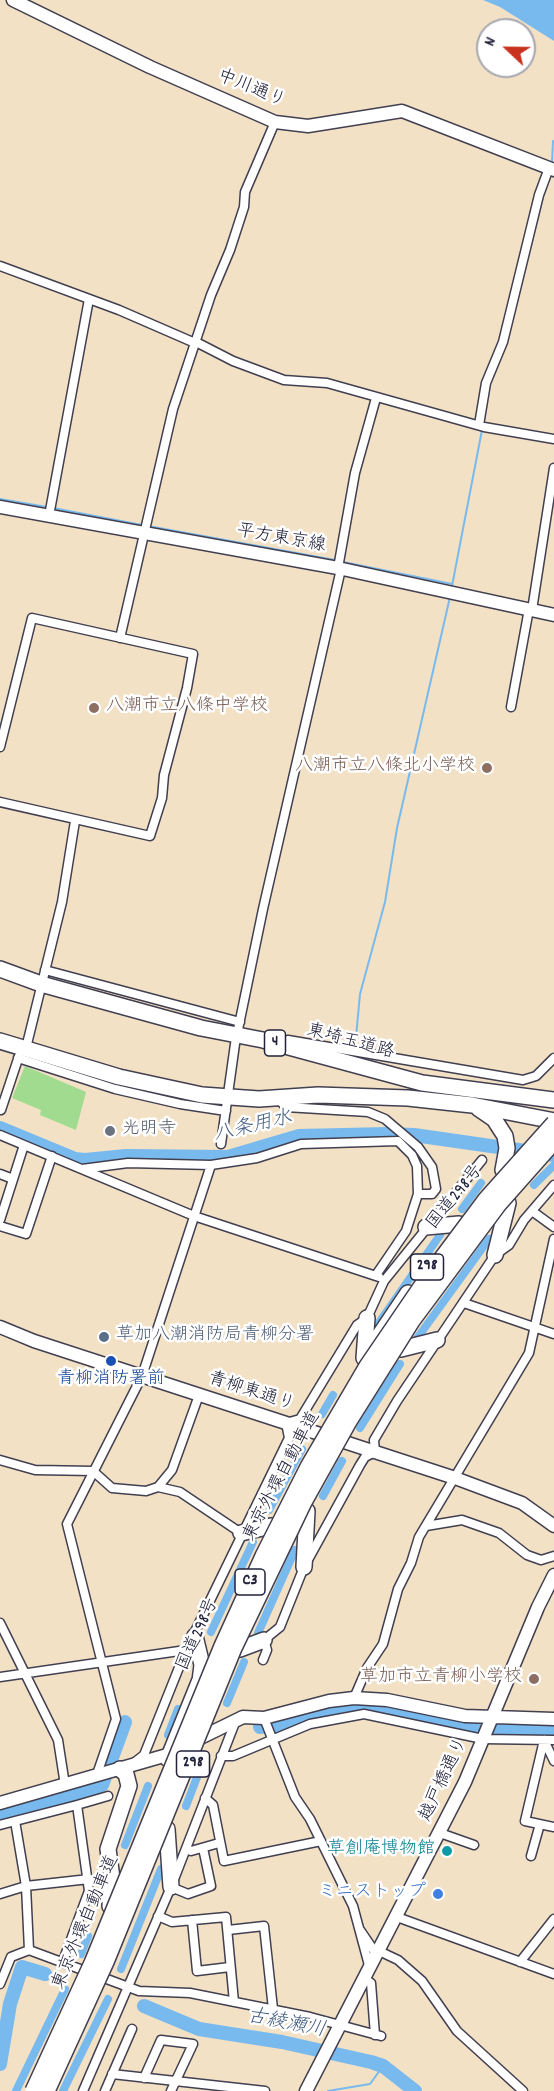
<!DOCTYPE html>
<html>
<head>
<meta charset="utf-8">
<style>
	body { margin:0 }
	#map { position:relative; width:554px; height:2091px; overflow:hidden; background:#f2e1c5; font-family:Dekko,sans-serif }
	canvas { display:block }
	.north { position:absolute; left:476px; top:18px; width:60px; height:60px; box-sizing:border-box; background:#fff; border:2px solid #a7a7b1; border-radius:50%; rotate:292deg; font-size:16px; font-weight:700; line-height:24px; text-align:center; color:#22223b }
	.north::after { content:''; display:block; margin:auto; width:21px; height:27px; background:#c8321e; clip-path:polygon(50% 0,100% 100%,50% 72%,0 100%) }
</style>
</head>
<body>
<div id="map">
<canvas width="554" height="2091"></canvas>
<div class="north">N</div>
</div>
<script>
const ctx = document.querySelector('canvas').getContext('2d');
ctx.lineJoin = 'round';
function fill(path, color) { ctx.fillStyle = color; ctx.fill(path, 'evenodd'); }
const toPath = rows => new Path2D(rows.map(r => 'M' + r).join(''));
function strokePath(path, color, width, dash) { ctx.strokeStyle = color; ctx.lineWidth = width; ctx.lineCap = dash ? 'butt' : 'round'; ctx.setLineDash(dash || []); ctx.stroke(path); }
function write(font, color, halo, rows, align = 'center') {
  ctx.font = font + ' Dekko,"Klee One",sans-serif'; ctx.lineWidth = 5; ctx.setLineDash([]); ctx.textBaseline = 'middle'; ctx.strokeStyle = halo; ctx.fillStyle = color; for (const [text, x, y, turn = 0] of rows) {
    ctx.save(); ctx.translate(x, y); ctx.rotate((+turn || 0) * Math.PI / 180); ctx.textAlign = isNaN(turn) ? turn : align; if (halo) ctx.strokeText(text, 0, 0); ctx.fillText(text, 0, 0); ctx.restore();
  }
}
const green = toPath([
	[25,1066,86,1092,76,1130,40,1115,41,1110,12,1098]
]);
const water = toPath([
	[483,0,554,0,554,41,500,7]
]);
const stream = toPath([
	[552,162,553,141],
	[517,301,544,193],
	[500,359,506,345],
	[484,421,487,400],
	[0,499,47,507],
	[53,508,142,525],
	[148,526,335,560],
	[343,562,452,584],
	[452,586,482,430],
	[356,1037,360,994,385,902,397,828,450,597],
	[328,2091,370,2084,383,2066]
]);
const canal = toPath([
	[534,1185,554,1165],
	[462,1209,481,1183],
	[376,1327,440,1235],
	[418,1337,489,1239],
	[322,1414,333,1395],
	[360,1428,400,1364],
	[323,1496,342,1461],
	[269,1510,302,1449],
	[211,1632,253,1542],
	[258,1633,295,1550],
	[227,1703,244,1662],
	[168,1735,178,1709],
	[186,1806,199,1772],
	[125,1845,148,1786],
	[81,1954,88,1936],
	[121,1969,161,1869],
	[16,2091,65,1989],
	[63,2091,108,1999]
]);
const river = toPath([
	[0,1128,75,1159,85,1160,126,1156,228,1157,299,1136,387,1134,414,1135,554,1155],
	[260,1727,275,1726,343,1705,407,1711,496,1730,554,1728],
	[0,1815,102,1785,125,1722],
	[144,2006,199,2029,282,2042,371,2062,383,2066,415,2091],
	[0,2064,10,2004,22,1967,45,1974]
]);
const street = toPath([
	[0,266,119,310,195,343],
	[196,342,233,361,284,380,327,383,484,427,554,439],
	[479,425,486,383,503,342,539,195,549,168],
	[49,516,89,299],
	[338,568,355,473,376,398],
	[532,610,554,468],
	[120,638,173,409,211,295,230,250,244,207,245,192,275,122],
	[511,707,529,609],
	[0,747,32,618,193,654,187,688,164,775,162,798,150,836,0,802],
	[45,970,240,1022],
	[288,1040,523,1080,536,1076,554,1058],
	[26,1048,62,902,75,821],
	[18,1058,115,1089,180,1104,226,1111],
	[277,1098,286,1107,368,1112,385,1119,418,1147,432,1167,436,1189,432,1194,418,1194],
	[1,1110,19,1056],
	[0,1135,194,1216,379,1277],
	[221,1144,235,1044,263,909,341,569],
	[82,1169,128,1163,211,1165,257,1158,301,1144,398,1141,412,1155,417,1166,418,1194,406,1231,376,1275],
	[0,1174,13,1179],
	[532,1211,554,1227],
	[0,1220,24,1145],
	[0,1226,26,1234,52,1156],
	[464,1303,554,1334],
	[0,1460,35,1470,93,1471,112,1488,146,1491,158,1487,180,1492,241,1533],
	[158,1487,172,1470,199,1395],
	[426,1526,462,1520,499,1533,527,1555,541,1560,554,1556],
	[0,1623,58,1740,65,1785],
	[263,1660,267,1650,264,1640,280,1627,304,1567,360,1465,365,1457,375,1452,374,1440,397,1401,495,1255,509,1245,524,1220,554,1185],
	[0,1677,186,1650],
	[354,1698,367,1668,383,1644,398,1589,411,1563,419,1537,529,1353,554,1239],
	[264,1718,295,1797,310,1819,353,1906,370,1969],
	[221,1756,233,1756,310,1724,364,1714,483,1739,554,1740],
	[554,1761,544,1740,525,1821,554,1827],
	[135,1762,144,1755,186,1650,289,1438,286,1423,300,1419,357,1325,367,1318,384,1281,482,1160],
	[96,1777,116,1719,67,1524,142,1376,211,1165],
	[205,1798,213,1805,224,1861,321,1841],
	[77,1805,108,1796],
	[15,1821,26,1886,29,1950],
	[0,1825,77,1805,89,1891,63,1961],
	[440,1833,474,1845],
	[186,1849,191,1851,219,1843],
	[531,1856,540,1824],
	[171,1887,188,1894,211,1886,203,1848],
	[0,1894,26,1886,89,1879],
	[158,1916,172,1922,226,1917,234,2002],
	[397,1917,554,1974],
	[192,1920,197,1971,230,1967],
	[228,1930,264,1926,273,2009],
	[360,1930,377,1955],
	[379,1951,398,1960,422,1981,457,2031,523,2091],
	[520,1962,554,1919],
	[365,1979,371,1983,375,2035],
	[0,1984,11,1957,29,1950,139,1991,190,1993,310,2017,381,2036],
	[112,2074,265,2091],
	[144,2078,161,2040,193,2044,171,2091],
	[83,2091,171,1887,236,1720],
	[105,2091,132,2029]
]);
const secondary = toPath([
	[13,0,150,67,275,122,308,126,402,111,554,170],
	[0,507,338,568,554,615],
	[0,1327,34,1341,455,1478,522,1503,554,1526],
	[194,1741,243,1717,264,1718,329,1701,354,1698,387,1700,465,1716,554,1719],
	[0,1803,174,1753],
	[306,2091,465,1782,538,1607,554,1575]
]);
const highway = toPath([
	[0,969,41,984,201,1028,263,1040,422,1083,554,1100],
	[0,1041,119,1077,202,1095,259,1099,318,1095,408,1098,472,1105,554,1121],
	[478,1108,494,1119,505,1136,507,1148,503,1170],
	[426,1227,459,1224],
	[495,1255,508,1203],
	[373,1345,408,1293],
	[401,1349,437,1340],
	[364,1358,367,1318],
	[241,1533,271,1526],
	[304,1567,307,1511],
	[195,1636,202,1665,200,1681],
	[240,1649,264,1640],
	[168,1759,202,1675],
	[167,1829,171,1887],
	[110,1906,112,1878,108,1849,129,1786,126,1774,120,1769]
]);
const highwayBridge = toPath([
	[33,2091,92,1963,222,1646,263,1556,309,1465,367,1366,427,1278,486,1199,554,1123],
	[47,2091,106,1962,234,1648,304,1502,348,1423,412,1321,499,1204,554,1142]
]);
const markers = [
	[94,708,6,"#8d6e63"],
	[487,768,6,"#8d6e63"],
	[110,1131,6,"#6b7280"],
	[104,1337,6,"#5c6f8a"],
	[111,1361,6,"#1a4fb4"],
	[534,1679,6,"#8d6e63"],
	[447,1851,6,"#0f9aa8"],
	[438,1894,6,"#3f7fe0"]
];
const shields = [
	[275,1043,21],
	[427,1267,33],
	[250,1582,30],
	[193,1764,33]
];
const shieldNames = [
	["4",275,1043],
	["298",427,1267],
	["C3",250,1582],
	["298",193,1764]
];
const streetNames = [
	["中川通り",251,90,22],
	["平方東京線",281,540,10],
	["東埼玉道路",350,1043,15],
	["国道298号",456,1198,-51],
	["青柳東通り",251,1393,18],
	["東京外環自動車道",283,1477,-62],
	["国道298号",199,1635,-66],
	["越戸橋通り",445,1780,-65],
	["東京外環自動車道",87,1923,-67]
];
const educationNames = [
	["八潮市立八條中学校",106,708,"left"],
	["八潮市立八條北小学校",475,768],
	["草加市立青柳小学校",522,1679]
];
const worshipNames = [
	["光明寺",122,1131]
];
const serviceNames = [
	["草加八潮消防局青柳分署",116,1337]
];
const transitNames = [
	["青柳消防署前",111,1381]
];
const cultureNames = [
	["草創庵博物館",435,1851]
];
const shopNames = [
	["ミニストップ",426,1894]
];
const waterNames = [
	["八条用水",253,1128,-13],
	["古綾瀬川",286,2025,11]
];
fill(green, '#a1db8f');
fill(water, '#79baee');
strokePath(stream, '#79baee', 2);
strokePath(canal, '#79baee', 8);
strokePath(river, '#79baee', 14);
strokePath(street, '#413f50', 11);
strokePath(secondary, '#413f50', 15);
strokePath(highway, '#413f50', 18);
strokePath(street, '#fff', 8);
strokePath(secondary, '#fff', 12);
strokePath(highway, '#fff', 15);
strokePath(highwayBridge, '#413f50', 18, []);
strokePath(highwayBridge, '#fff', 15);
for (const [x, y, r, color] of markers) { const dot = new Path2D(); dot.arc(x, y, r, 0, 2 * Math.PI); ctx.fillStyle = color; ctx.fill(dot); strokePath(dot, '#fff', 2); }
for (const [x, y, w] of shields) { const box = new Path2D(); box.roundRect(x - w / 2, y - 13, w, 26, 4.5); ctx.fillStyle = '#fff'; ctx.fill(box); strokePath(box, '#22223b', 1.5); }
write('bold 16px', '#22223b', null, shieldNames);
write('18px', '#22223b', '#fff', streetNames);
write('18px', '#785e54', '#fff', educationNames, 'right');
write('18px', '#5b616d', '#fff', worshipNames, 'left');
write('18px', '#4e5e75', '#fff', serviceNames, 'left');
write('18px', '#164399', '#fff', transitNames);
write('18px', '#0d838f', '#fff', cultureNames, 'right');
write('18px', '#366cbe', '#fff', shopNames, 'right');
write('italic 20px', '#455f83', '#fff', waterNames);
</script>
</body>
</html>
